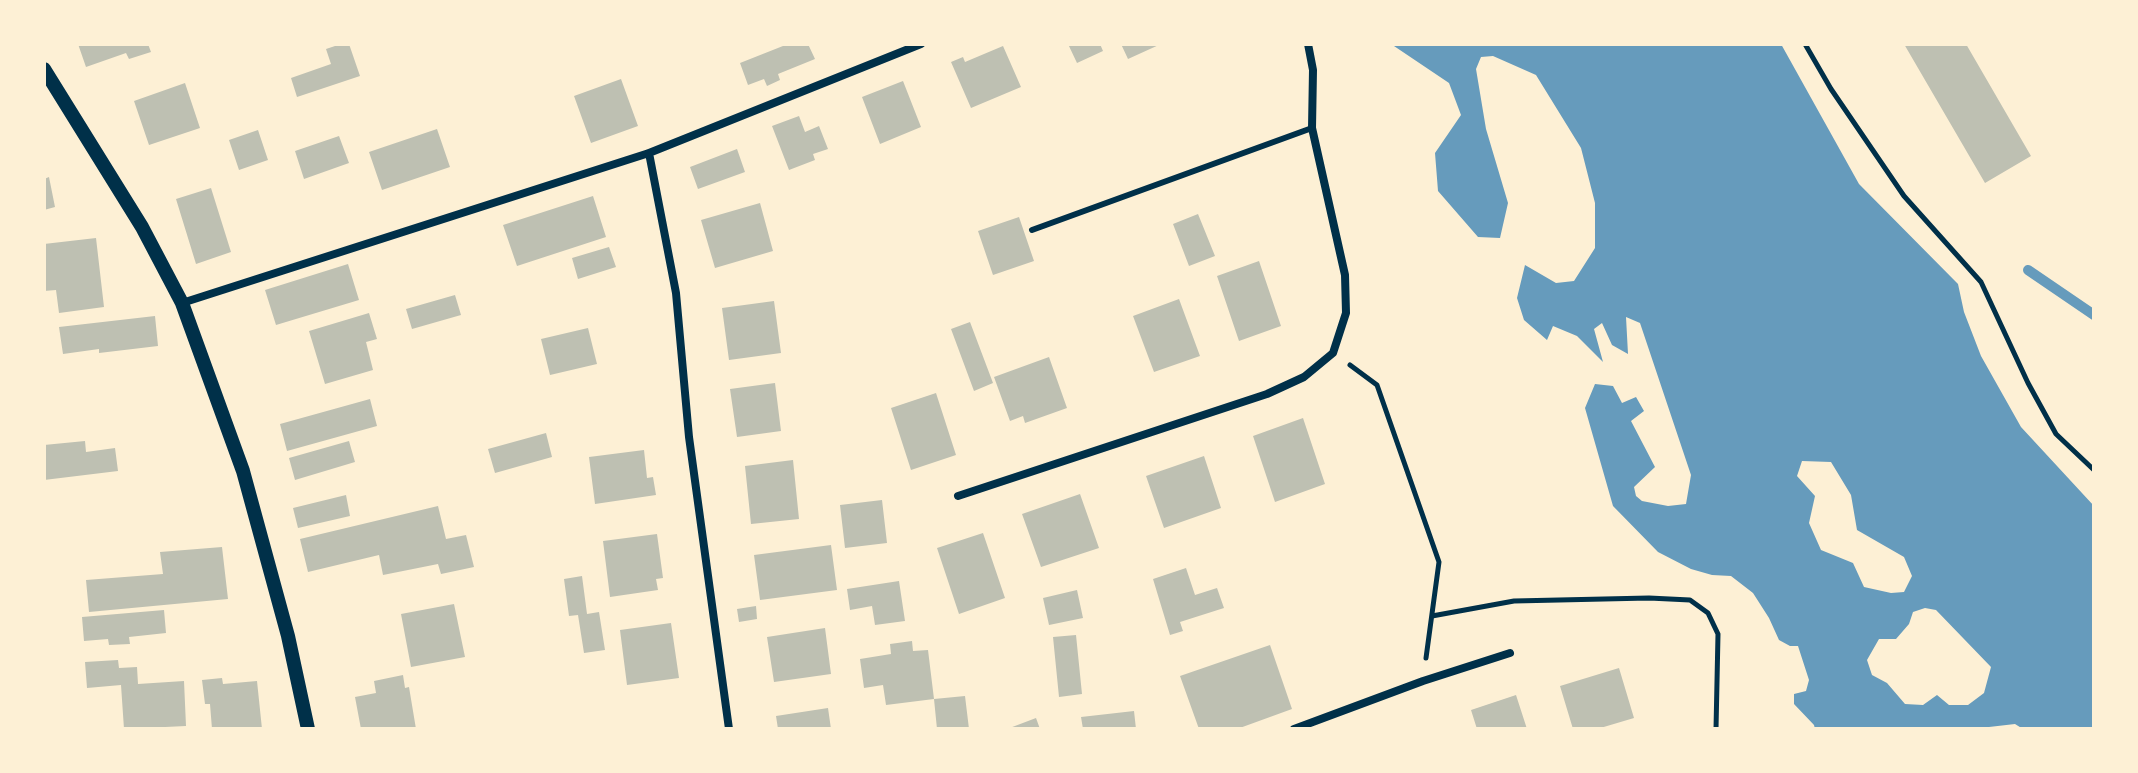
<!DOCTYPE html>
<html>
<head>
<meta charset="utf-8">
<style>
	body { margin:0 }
	#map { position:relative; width:2138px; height:773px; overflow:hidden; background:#fdf0d5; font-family:"Sofia Sans Condensed",sans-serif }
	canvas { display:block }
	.frame { position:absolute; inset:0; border:46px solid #fdf0d5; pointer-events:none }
</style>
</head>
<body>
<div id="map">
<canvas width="2138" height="773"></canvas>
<div class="frame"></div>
</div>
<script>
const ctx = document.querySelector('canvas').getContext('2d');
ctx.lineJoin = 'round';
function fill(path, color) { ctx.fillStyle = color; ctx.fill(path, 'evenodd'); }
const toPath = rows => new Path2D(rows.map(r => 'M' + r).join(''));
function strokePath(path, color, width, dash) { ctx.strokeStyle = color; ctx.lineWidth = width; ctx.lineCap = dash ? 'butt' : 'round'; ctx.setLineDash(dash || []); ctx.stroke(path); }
const water = toPath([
	[1391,44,1781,44,1859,184,1958,284,1964,312,1981,356,2021,427,2094,506,2094,729,2023,729,2015,724,1989,727,1986,729,1815,729,1814,725,1794,704,1794,694,1806,691,1809,680,1798,646,1790,646,1779,640,1769,618,1753,593,1731,576,1712,575,1691,569,1658,552,1613,506,1585,408,1595,384,1613,386,1622,403,1636,397,1644,411,1631,421,1655,467,1634,487,1636,496,1642,501,1668,506,1686,504,1691,475,1640,323,1626,317,1628,354,1612,345,1602,323,1594,329,1603,362,1577,336,1553,326,1547,340,1524,320,1517,298,1525,265,1556,283,1574,281,1595,248,1595,203,1581,148,1536,75,1493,56,1481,57,1476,69,1486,129,1508,203,1500,238,1478,237,1438,191,1435,153,1461,115,1449,83],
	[1802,461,1831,462,1851,495,1857,530,1904,557,1912,576,1904,592,1891,593,1864,587,1853,563,1821,550,1809,523,1815,496,1797,476],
	[1925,608,1936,610,1991,667,1984,693,1968,705,1949,705,1937,695,1923,705,1905,704,1887,683,1872,675,1867,660,1879,639,1896,639,1909,624,1913,612]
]);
const stream = toPath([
	[2028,270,2094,315]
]);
const building = toPath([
	[78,44,148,44,151,52,129,59,126,53,86,67],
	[341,44,349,44,360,76,297,97,291,78,331,64,326,49],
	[788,44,808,44,815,59,778,74,780,80,767,86,764,79,748,85,740,63],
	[1068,44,1100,44,1103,51,1077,63],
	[1121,44,1161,44,1128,59],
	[1904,44,1966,44,2031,156,1985,183],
	[1003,46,1021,87,971,108,951,62,963,57,965,62],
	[621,79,638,126,591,143,574,96],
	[903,81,921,127,880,144,862,97],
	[185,83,200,128,149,145,134,101],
	[799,116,805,132,819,126,828,149,813,154,815,160,789,170,772,126],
	[437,129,450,167,382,190,369,152],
	[258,130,268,160,239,170,229,140],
	[339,136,349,163,304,179,295,151],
	[737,149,745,172,698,189,690,167],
	[49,177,55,207,44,210,44,179],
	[211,188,231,252,196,264,176,199],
	[593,196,606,237,517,266,503,225],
	[760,203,773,251,715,268,701,220],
	[1198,214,1215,256,1189,266,1173,224],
	[1019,217,1034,261,993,275,978,231],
	[96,238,104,307,59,313,56,290,44,291,44,244],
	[609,247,616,267,578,279,572,258],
	[1259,261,1281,326,1239,341,1217,276],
	[348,264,359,300,276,325,265,290],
	[455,295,461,315,412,329,406,309],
	[1179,299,1200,356,1154,372,1133,316],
	[774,301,781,353,729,360,722,308],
	[369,313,377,339,366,342,373,370,325,384,309,331],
	[155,316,158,346,99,353,99,349,63,354,59,327],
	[970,322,993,383,974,391,951,329],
	[588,328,597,364,550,375,541,339],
	[1049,357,1067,408,1025,423,1023,416,1010,421,994,377],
	[775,383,781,431,737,437,730,389],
	[936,393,956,455,911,470,891,408],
	[370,399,377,426,287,451,280,424],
	[1303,418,1325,484,1275,502,1253,436],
	[546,433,552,457,495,473,488,449],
	[85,441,86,452,115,448,118,471,44,480,44,445],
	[349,441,355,462,295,480,289,458],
	[644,450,647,478,653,477,656,495,595,504,589,457],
	[1204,456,1221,508,1164,528,1146,476],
	[793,460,799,519,751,524,745,466],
	[1080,494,1099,548,1041,567,1022,514],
	[346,495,350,516,298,528,293,508],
	[882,500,887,543,845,548,840,505],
	[438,506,446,539,466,535,474,567,441,574,438,564,383,575,379,555,308,572,300,539],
	[983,533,1005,598,959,614,937,548],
	[657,534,663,578,656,579,658,590,610,597,603,541],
	[831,545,837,590,760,600,754,555],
	[222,547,228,599,89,612,86,580,163,574,160,552],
	[1186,568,1195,595,1217,588,1224,608,1180,622,1183,631,1170,635,1153,579],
	[582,576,587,614,599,612,605,650,584,653,578,615,569,616,564,579],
	[899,581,905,621,875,625,872,606,850,610,847,589],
	[1077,590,1083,618,1049,625,1043,598],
	[454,604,465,657,411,667,401,614],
	[756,606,757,619,739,622,737,609],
	[164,610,166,633,129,637,130,644,109,645,108,639,84,641,82,617],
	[671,623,679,678,627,685,620,630],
	[825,628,831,674,774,682,767,637],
	[1076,635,1082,694,1059,697,1053,637],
	[912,641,913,651,928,650,934,699,886,705,883,685,864,688,860,659,891,654,890,644],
	[1270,645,1292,709,1237,729,1199,729,1180,676],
	[118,660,119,668,137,667,138,684,184,681,186,726,124,729,121,685,87,688,85,662],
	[1619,668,1634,718,1597,729,1573,729,1560,686],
	[403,675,405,688,409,687,416,729,361,729,355,697,376,693,374,681],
	[222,678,223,684,257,681,262,729,212,729,210,704,205,704,202,680],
	[1516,695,1527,729,1477,729,1471,710],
	[965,696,969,729,937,729,934,699],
	[828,708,831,729,778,729,776,716],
	[1134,711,1136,729,1083,729,1081,717],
	[1036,718,1040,729,1007,729]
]);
const path = toPath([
	[1805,44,1831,89,1904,196,1981,282,2028,383,2056,434,2094,470],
	[1350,365,1377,385,1439,562,1426,658],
	[1432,616,1514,601,1649,598,1690,600,1708,613,1718,634,1716,729]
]);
const service = toPath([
	[1032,230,1312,128]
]);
const minor = toPath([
	[649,153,676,293,689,437,729,729],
	[182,303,649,153,921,44],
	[958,496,1267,394,1304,377,1333,353,1346,313,1345,275,1312,128,1313,70,1308,44],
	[1294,729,1423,681,1510,653]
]);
const tertiary = toPath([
	[44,69,142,227,182,303,243,471,288,636,308,729]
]);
fill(water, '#669bbc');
strokePath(stream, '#669bbc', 10);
fill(building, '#bec0b2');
strokePath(path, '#003049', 5);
strokePath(service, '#003049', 6);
strokePath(minor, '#003049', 8);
strokePath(tertiary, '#003049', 14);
</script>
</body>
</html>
